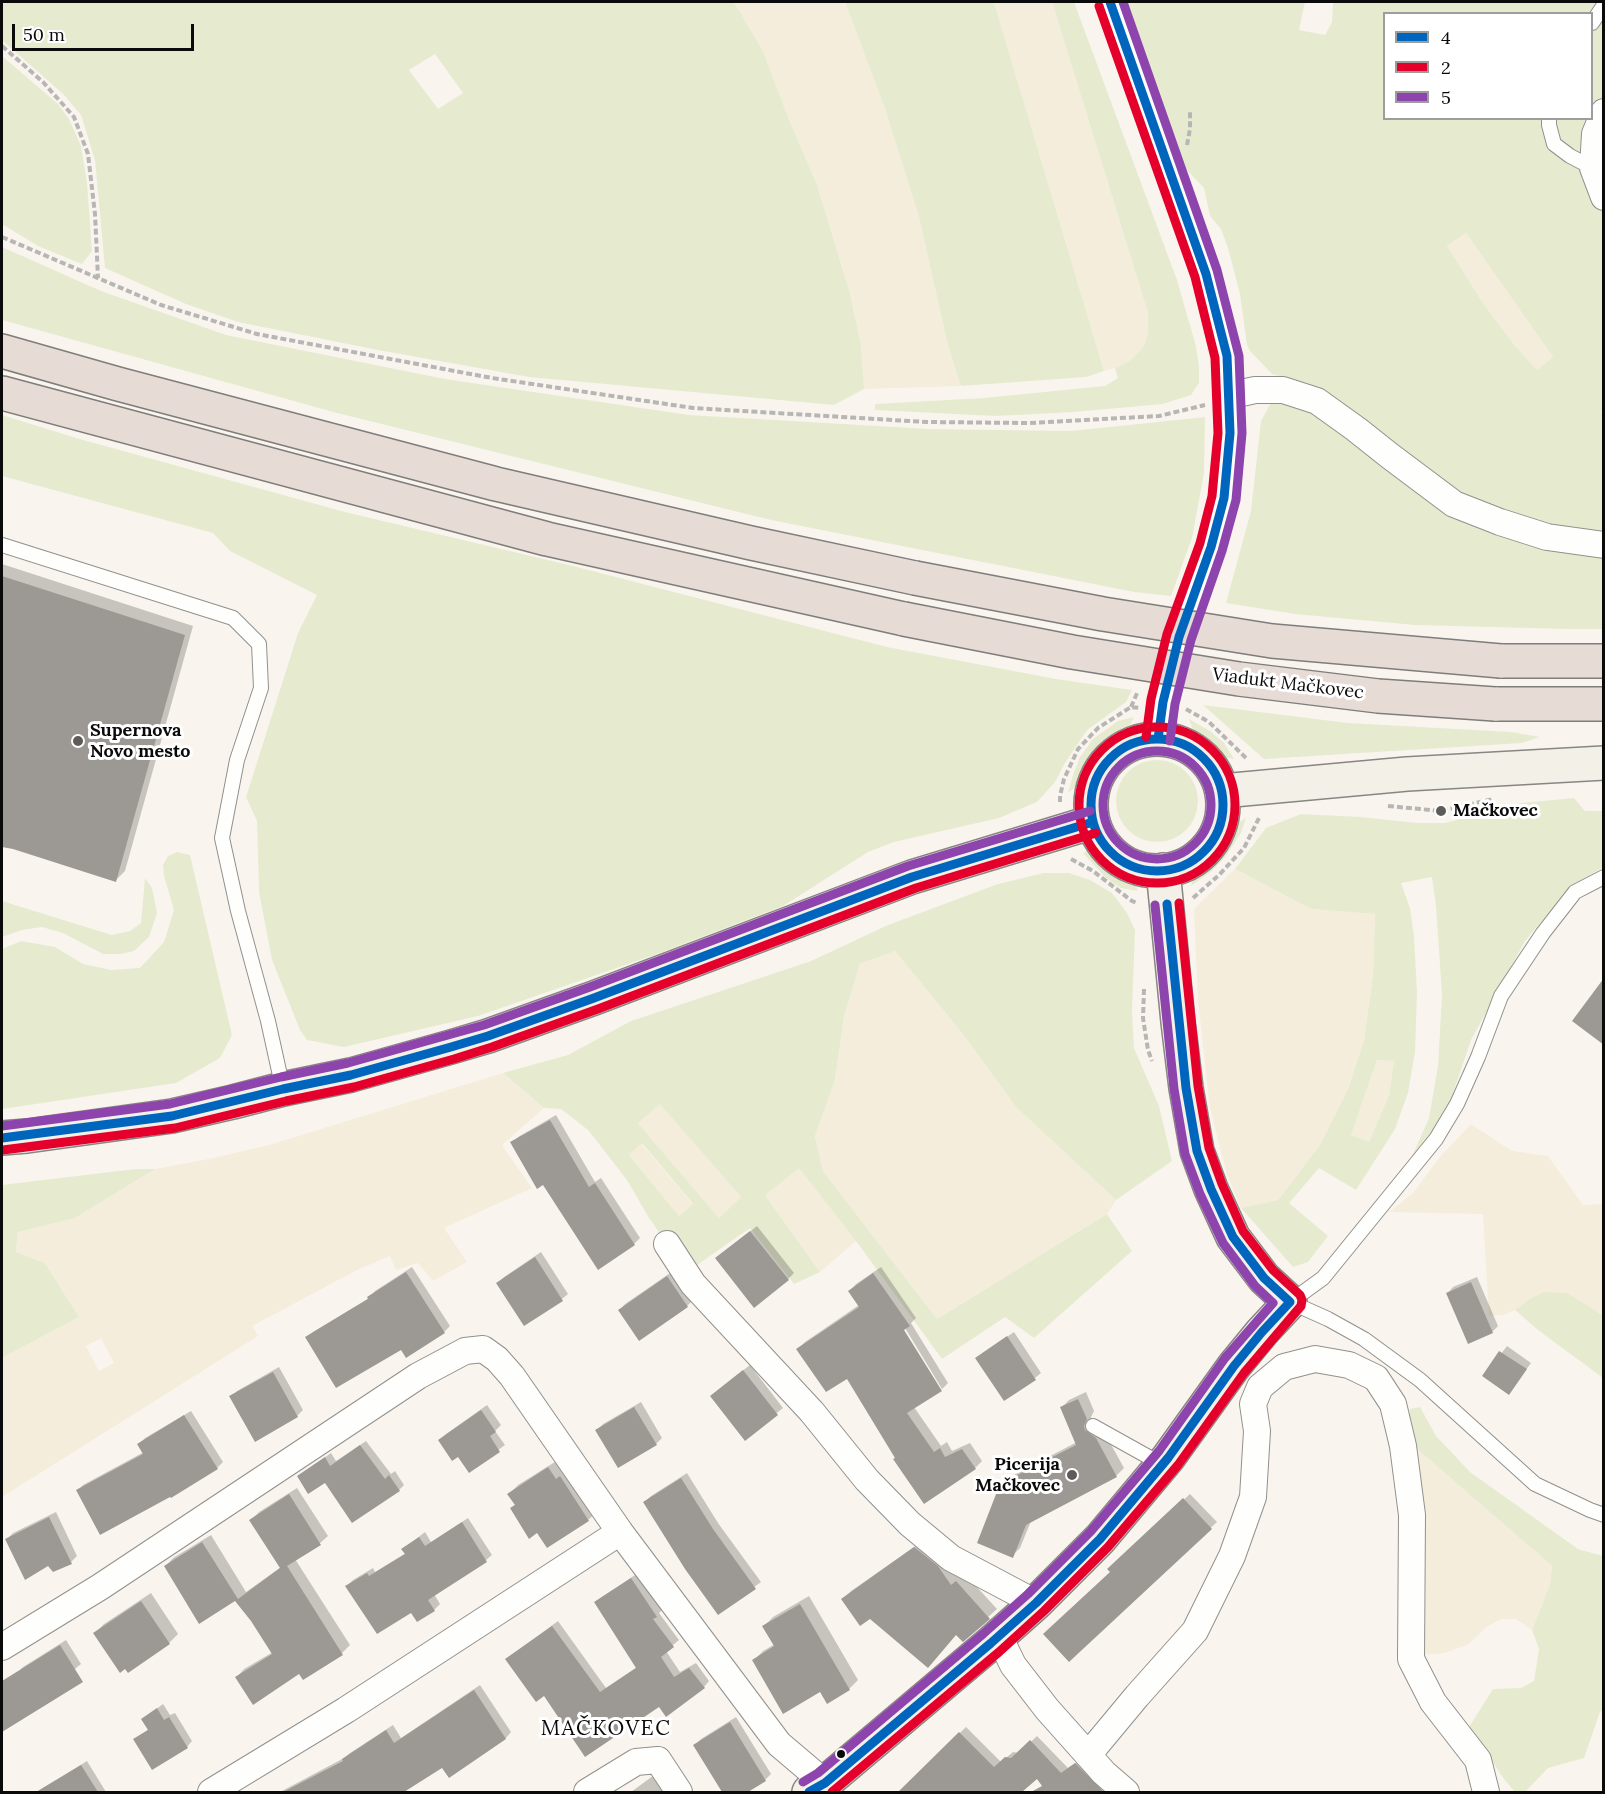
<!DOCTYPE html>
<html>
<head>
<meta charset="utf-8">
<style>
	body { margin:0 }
	#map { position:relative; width:1605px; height:1794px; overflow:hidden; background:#f9f5ee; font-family:Lora,serif }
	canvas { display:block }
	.frame { position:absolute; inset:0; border:3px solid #0a0a0a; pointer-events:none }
	.legend { position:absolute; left:1383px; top:12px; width:210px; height:108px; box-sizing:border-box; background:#fff; border:2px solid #9d9d9d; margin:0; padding:8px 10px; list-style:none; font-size:18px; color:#0a0a0a }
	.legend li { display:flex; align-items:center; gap:12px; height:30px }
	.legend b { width:30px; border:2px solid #9d9d9d }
	.scale { position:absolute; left:12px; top:24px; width:182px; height:27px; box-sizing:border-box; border:3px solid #0a0a0a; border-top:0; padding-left:8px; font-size:18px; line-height:21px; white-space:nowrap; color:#0a0a0a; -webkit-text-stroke:4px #fff; paint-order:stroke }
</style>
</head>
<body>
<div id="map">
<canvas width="1605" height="1794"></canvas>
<div class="frame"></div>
<ul class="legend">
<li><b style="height:8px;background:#0065bd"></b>4</li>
<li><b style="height:8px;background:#e4002b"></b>2</li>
<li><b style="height:8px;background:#8e44ad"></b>5</li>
</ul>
<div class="scale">50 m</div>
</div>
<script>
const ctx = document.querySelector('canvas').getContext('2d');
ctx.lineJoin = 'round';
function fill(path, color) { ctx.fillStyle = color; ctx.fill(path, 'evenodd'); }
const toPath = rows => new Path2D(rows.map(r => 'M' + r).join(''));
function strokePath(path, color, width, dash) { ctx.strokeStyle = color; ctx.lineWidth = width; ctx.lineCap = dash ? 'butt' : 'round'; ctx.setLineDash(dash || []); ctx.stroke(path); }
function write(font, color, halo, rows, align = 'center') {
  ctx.font = font + ' Lora,serif'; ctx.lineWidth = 6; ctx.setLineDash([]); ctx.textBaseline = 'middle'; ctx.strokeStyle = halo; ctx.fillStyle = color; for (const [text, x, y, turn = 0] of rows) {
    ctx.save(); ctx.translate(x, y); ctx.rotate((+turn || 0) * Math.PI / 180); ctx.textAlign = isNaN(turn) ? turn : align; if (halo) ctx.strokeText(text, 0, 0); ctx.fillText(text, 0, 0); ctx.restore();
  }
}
const farmland = toPath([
	[734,2,845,2,885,109,919,217,948,346,961,386,864,389,861,345,850,293,817,185,788,117,763,51],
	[994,2,1052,2,1148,313,1148,333,1144,346,1131,360,1115,368,1104,371],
	[1466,233,1553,357,1537,371,1516,347,1483,303,1447,246],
	[1235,869,1311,909,1375,914,1373,975,1364,1040,1348,1089,1320,1145,1278,1200,1241,1208,1227,1175,1210,1108,1198,1000,1194,909],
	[895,951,962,1033,1016,1107,1116,1200,1107,1214,937,1319,823,1171,815,1136,835,1080,844,1016,860,964],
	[1377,1060,1394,1061,1389,1095,1369,1142,1351,1135],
	[503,1073,544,1108,502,1145,532,1188,444,1228,467,1262,433,1281,418,1263,396,1270,390,1256,359,1269,252,1326,258,1336,2,1497,2,1358,79,1317,45,1263,16,1252,18,1232,75,1218,155,1169,209,1159,269,1145],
	[101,1338,114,1363,99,1371,86,1346],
	[660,1103,741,1197,719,1218,638,1123],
	[1471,1124,1512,1151,1548,1156,1583,1205,1603,1204,1603,1315,1599,1312,1528,1300,1515,1310,1503,1315,1489,1316,1483,1214,1389,1212,1413,1193,1439,1158],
	[641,1143,693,1205,679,1216,629,1155],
	[799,1167,856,1241,820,1272,765,1195],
	[1409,1442,1552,1566,1550,1584,1532,1630,1516,1619,1501,1619,1486,1627,1469,1644,1445,1653,1420,1655]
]);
const green = toPath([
	[2,2,734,2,763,51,788,117,817,185,850,293,861,345,864,389,834,405,529,377,378,350,238,322,186,304,105,268,95,160,81,115,63,94,2,40],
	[435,54,463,93,438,109,409,70],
	[845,2,994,2,1104,371,1086,377,961,386,948,346,919,217,885,109],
	[1052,2,1074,2,1177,280,1196,346,1199,367,1199,383,1191,395,1163,404,1073,412,996,416,875,410,875,404,984,398,1105,386,1118,378,1115,368,1131,360,1144,346,1148,333,1148,313],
	[1119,2,1305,2,1299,30,1325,35,1332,22,1333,2,1603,2,1604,410,1601,412,1604,416,1603,532,1562,528,1520,517,1459,494,1304,383,1272,374,1250,351,1247,345,1240,294,1228,248,1221,229,1210,216,1204,188,1175,158],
	[1384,14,1592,14,1592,118,1384,118],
	[1466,233,1553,357,1537,370,1516,347,1483,303,1447,246],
	[2,56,58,104,69,119,81,146,87,183,92,251,82,264,38,246,2,224],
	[2,247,101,291,226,335,445,379,689,415,929,429,1071,431,1205,417,1204,473,1192,538,1171,596,1134,592,771,520,337,413,2,320],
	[1273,399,1304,406,1464,520,1603,557,1603,629,1567,629,1415,625,1295,614,1226,603,1251,511,1261,421],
	[2,415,76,438,345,512,577,567,887,647,1056,679,1132,690,1126,702,1087,730,1065,763,1055,782,1037,802,999,818,894,842,868,852,783,906,657,954,478,1016,344,1047,307,1040,300,1030,272,960,259,892,257,821,246,797,298,633,317,595,230,551,213,533,2,476],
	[1203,705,1348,723,1511,732,1540,737,1522,743,1264,759],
	[1134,717,1125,734,1107,747,1095,760,1081,783,1068,793,1073,775,1080,757,1093,739,1118,721],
	[1189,719,1210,731,1224,743,1234,759,1223,757,1205,747,1196,738],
	'1116 801a41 41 0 1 1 82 0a41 41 0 1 1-82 0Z',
	[1574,798,1585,811,1603,811,1603,867,1574,886,1559,900,1525,941,1471,1040,1445,1117,1410,1161,1429,1118,1438,1066,1442,995,1436,906,1432,877,1401,883,1410,908,1414,936,1417,993,1415,1052,1408,1093,1395,1129,1356,1190,1319,1168,1289,1203,1328,1236,1308,1262,1293,1267,1241,1208,1278,1200,1320,1145,1348,1089,1364,1040,1373,975,1375,914,1311,909,1235,869,1266,828,1301,814,1361,817,1417,823,1445,823,1521,803],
	[1377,1060,1394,1061,1389,1095,1369,1142,1351,1135],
	[1246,818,1241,833,1226,856,1212,871,1191,886,1197,866,1214,854,1225,830],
	[1096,849,1130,872,1138,891,1121,888,1106,878,1083,853],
	[177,852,190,855,232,1035,220,1058,176,1083,2,1109,2,949,21,941,55,947,83,964,111,970,140,968,164,942,174,910,164,876,163,865,168,856],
	[1044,873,1069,873,1090,880,1112,893,1127,913,1135,930,1132,1012,1134,1048,1159,1106,1172,1161,1116,1200,1016,1107,962,1033,895,951,860,964,844,1016,835,1080,815,1136,823,1171,937,1319,1107,1214,1132,1251,1034,1338,1005,1317,942,1359,856,1241,799,1168,765,1195,820,1272,794,1284,750,1228,687,1272,649,1218,627,1180,588,1130,561,1109,544,1108,503,1073,568,1055,631,1021,811,961,888,925,998,884],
	[660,1104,741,1197,719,1218,638,1123],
	[642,1143,693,1204,679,1216,629,1155],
	[145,878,152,888,157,913,149,937,134,951,121,954,103,954,63,933,42,927,22,930,2,937,2,901,112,935,130,931,141,923],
	[135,1169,155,1169,75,1218,18,1232,16,1252,45,1263,79,1317,2,1358,2,1185],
	[1544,1292,1567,1293,1603,1315,1603,1378,1538,1330,1515,1310,1528,1300],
	[1420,1407,1436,1436,1470,1472,1578,1549,1603,1556,1603,1710,1600,1712,1584,1758,1548,1768,1525,1792,1515,1792,1504,1779,1469,1727,1493,1689,1521,1688,1534,1681,1539,1649,1532,1630,1550,1584,1552,1566,1409,1442,1408,1423,1410,1409]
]);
const shadow = toPath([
	[2,564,193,626,125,871,116,880,13,847,2,846],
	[556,1115,595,1182,601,1178,640,1238,634,1244,543,1183,512,1143,518,1137],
	[757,1226,794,1273,788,1279,723,1253],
	[541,1252,568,1294,562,1299,525,1324,498,1283,504,1277],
	[412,1267,450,1326,444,1332,407,1356,401,1348,307,1338,313,1332,369,1298,375,1291],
	[881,1267,916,1318,911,1323,948,1383,942,1389,902,1323,914,1407,941,1446,947,1442,952,1451,970,1443,982,1461,975,1468,897,1457,847,1377,798,1349,805,1342,859,1305,850,1291,856,1284],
	[673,1271,693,1300,687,1306,639,1339,620,1310,625,1304],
	[1477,1277,1498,1326,1492,1332,1468,1342,1448,1293,1453,1287],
	[1014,1332,1041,1373,1035,1378,1005,1399,983,1353],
	[1507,1346,1531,1363,1509,1393,1484,1376],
	[750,1365,783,1408,745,1439,718,1390],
	[279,1367,303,1410,297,1416,231,1397,237,1391],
	[1086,1392,1094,1411,1091,1417,1092,1422,1103,1430,1124,1468,1116,1476,1031,1521,1020,1548,1012,1556,1002,1485,1010,1477,1077,1442,1062,1407,1069,1400],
	[641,1402,662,1438,656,1444,619,1466,597,1430,603,1424],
	[487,1405,501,1425,495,1431,505,1445,469,1471,459,1455,440,1440,446,1434],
	[191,1411,223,1462,217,1468,77,1491,83,1485,144,1452,139,1444,145,1438],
	[366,1441,391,1474,395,1471,404,1485,399,1490,299,1476,331,1453,336,1461],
	[558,1460,597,1512,588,1520,538,1531,511,1508,516,1504,509,1494,518,1485],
	[687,1473,718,1523,761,1582,719,1613,645,1502,651,1496],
	[297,1488,328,1536,320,1543,295,1559,350,1645,342,1653,300,1672,237,1677,244,1669,273,1652,252,1620,235,1599,166,1566,173,1558,211,1535,246,1592,281,1567,251,1520,259,1512],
	[1190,1494,1217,1522,1069,1660,1112,1572,1109,1569],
	[56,1512,77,1556,71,1562,49,1563,7,1539,13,1533],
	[468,1518,492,1555,486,1560,434,1594,440,1604,434,1610,418,1620,412,1611,347,1586,353,1580,373,1568,375,1572,406,1553,403,1549,425,1532,431,1542],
	[924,1540,946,1558,960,1578,965,1574,997,1609,963,1640,957,1633,870,1617,843,1599,851,1591],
	[638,1573,662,1610,659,1613,679,1640,666,1651,680,1672,696,1663,709,1681,704,1687,660,1705,544,1694,513,1654,558,1621,606,1688,637,1667,596,1602,602,1597],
	[151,1593,178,1634,169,1643,95,1633,104,1624],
	[809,1596,858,1680,849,1689,821,1690,754,1660,763,1651,775,1644,764,1626,773,1617],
	[66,1640,81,1664,75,1669,72,1686,2,1730,2,1689,20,1677,17,1673,23,1667],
	[480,1685,511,1732,506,1738,435,1768,389,1792,280,1792,344,1758,350,1753,393,1725,401,1738],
	[163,1704,170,1715,175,1713,192,1741,187,1747,135,1739,149,1729,143,1719],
	[736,1717,771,1774,765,1780,745,1792,724,1792,695,1745,701,1739],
	[966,1727,1001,1762,1013,1752,1019,1753,1037,1736,1068,1768,1082,1759,1106,1784,1096,1792,1048,1792,1037,1776,1020,1792,973,1792,960,1779,947,1792,900,1792],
	[87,1761,106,1792,38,1792,43,1788],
	[657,1773,672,1792,631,1792]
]);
const building = toPath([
	[2,576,185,635,116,882,13,849,2,847],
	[1604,978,1604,1045,1572,1021],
	[550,1120,589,1187,595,1183,635,1245,598,1270,543,1185,537,1189,510,1142],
	[750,1231,789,1280,754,1308,715,1258],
	[535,1257,563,1301,524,1326,496,1283],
	[406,1272,445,1333,406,1358,401,1350,336,1388,305,1337,368,1299,367,1297],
	[873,1273,910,1326,904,1330,942,1391,907,1413,934,1452,940,1448,945,1457,962,1449,976,1469,924,1504,893,1459,895,1458,847,1379,826,1392,796,1349,859,1307,848,1291],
	[667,1276,688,1307,639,1341,618,1310],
	[1471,1282,1493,1333,1468,1344,1446,1293],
	[1007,1336,1036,1380,1004,1401,975,1358],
	[1499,1351,1527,1369,1509,1395,1482,1376],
	[743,1370,778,1415,745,1441,710,1396],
	[273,1372,298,1417,255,1442,229,1396],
	[1078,1399,1087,1419,1084,1426,1085,1430,1096,1438,1117,1477,1026,1525,1013,1558,977,1543,1000,1484,1076,1445,1060,1407],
	[634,1407,657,1445,618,1468,595,1430],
	[481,1410,496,1432,490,1436,500,1452,469,1473,458,1457,452,1461,438,1440],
	[184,1415,218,1469,171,1498,170,1497,100,1535,76,1490,143,1454,137,1444],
	[360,1445,385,1479,389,1475,400,1491,352,1523,325,1483,308,1494,297,1476,325,1457,330,1466],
	[548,1467,556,1479,560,1476,589,1521,547,1548,537,1533,529,1539,510,1508,515,1505,507,1494],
	[681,1478,713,1529,756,1589,718,1615,685,1569,643,1502],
	[289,1494,321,1545,287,1566,343,1655,303,1680,299,1674,253,1705,235,1677,272,1654,251,1621,235,1601,199,1624,164,1566,202,1542,238,1599,280,1568,249,1520],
	[1183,1498,1212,1529,1069,1662,1043,1634,1110,1572,1107,1569],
	[49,1517,72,1564,53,1572,48,1566,25,1580,5,1539],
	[462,1522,487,1562,428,1600,435,1611,417,1622,411,1613,377,1634,345,1586,367,1573,369,1576,405,1554,401,1549,419,1537,425,1546],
	[914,1547,938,1566,951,1585,956,1581,990,1619,963,1642,956,1635,928,1668,870,1619,860,1626,841,1599],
	[631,1578,657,1617,653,1619,674,1647,661,1657,674,1677,689,1668,705,1688,666,1717,659,1707,585,1757,544,1696,536,1702,505,1659,552,1626,600,1692,636,1668,594,1602],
	[141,1601,170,1644,128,1673,125,1669,120,1673,93,1633],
	[800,1604,850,1690,827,1704,820,1692,783,1714,752,1660,774,1646,762,1626],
	[60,1645,83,1682,2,1732,2,1681],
	[474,1690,506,1739,449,1778,442,1768,404,1792,283,1792,343,1761,342,1759,386,1730,394,1743],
	[157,1708,164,1720,169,1717,188,1748,152,1770,133,1739,148,1730,141,1719],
	[730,1722,766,1781,748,1792,722,1792,693,1745],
	[959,1732,994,1767,1005,1757,1011,1758,1030,1740,1061,1773,1075,1763,1104,1792,1031,1792,1042,1786,1037,1779,1022,1792,898,1792],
	[81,1765,98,1792,36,1792]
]);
const path = toPath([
	[2,46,43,82,74,117,88,154,95,214,98,278],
	[1187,145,1190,129,1190,111],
	[2,237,161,305,257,334,492,378,693,408,926,422,1030,423,1159,416,1205,405],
	[1131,707,1138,691],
	[1186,709,1209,722,1247,759],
	[1060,802,1060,796,1064,779,1078,749,1098,728,1131,707,1140,708],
	[1388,806,1441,811,1493,799],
	[1071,859,1093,871,1132,901,1137,903],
	[1193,898,1219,875,1244,848,1260,816],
	[1144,989,1143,1018,1148,1050,1152,1061]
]);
const lane = toPath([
	[1592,23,1604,5],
	[1549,118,1549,125,1554,144,1570,156,1593,168],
	[2,545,233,618,259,644,261,688,237,760,222,838,238,911,268,1021,283,1089],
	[1290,1302,1323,1278,1436,1139,1457,1104,1478,1057,1501,996,1543,933,1575,892,1604,877],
	[1290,1302,1328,1319,1364,1339,1420,1380,1535,1484,1590,1510,1604,1515],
	[1093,1426,1163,1465]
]);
const street = toPath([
	[1110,2,1206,274,1227,356,1230,433,1224,498,1211,547,1179,637,1163,702,1158,739],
	[1604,112,1595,134,1593,168,1604,197],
	[1228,396,1255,390,1283,390,1317,401,1356,429,1390,456,1454,504,1500,522,1547,537,1604,545],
	[667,1244,693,1284,812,1412,867,1480,910,1524,951,1558,1036,1603],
	[999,1636,1013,1665,1047,1709,1104,1773,1126,1792],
	[2,1647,100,1587,418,1376,465,1351,483,1349,497,1359,512,1376,620,1532,779,1744,825,1783],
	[1088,1755,1137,1696,1195,1631,1232,1556,1253,1497,1257,1431,1253,1404,1260,1387,1284,1367,1315,1359,1349,1365,1376,1378,1393,1404,1403,1446,1412,1515,1411,1659,1433,1702,1478,1760,1486,1792],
	[211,1792,346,1710,620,1532],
	[587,1792,636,1762,658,1760,679,1792]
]);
const secondary = toPath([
	'1091 805a66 66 0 1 1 132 0a66 66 0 1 1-132 0Z',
	[1222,791,1407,774,1604,763],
	[2,1138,27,1136,172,1116,233,1102,283,1089,351,1075,451,1047,488,1036,594,998,912,877,1093,822],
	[809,1792,825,1783,991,1643,1036,1603,1100,1539,1168,1458,1234,1366,1262,1332,1290,1302,1264,1278,1233,1237,1211,1189,1197,1151,1186,1088,1178,1022,1163,870]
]);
const highway = toPath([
	[2,351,118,384,496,484,751,543,915,578],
	[2,393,547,539,904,619],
	[1501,661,1604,661],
	[1495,704,1604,704]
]);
const highwayBridge = toPath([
	[915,578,1103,614,1272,641,1501,661],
	[904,619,1072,652,1239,679,1378,696,1495,704]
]);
const bus1 = toPath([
	[1110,2,1206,274,1227,356,1230,433,1224,498,1211,547,1179,637,1163,702,1158,739],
	'1091 805a66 66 0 1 1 132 0a66 66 0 1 1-132 0Z',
	[2,1138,172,1116,283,1089,351,1075,451,1047,488,1036,594,998,912,877,1093,822],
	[809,1792,825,1783,991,1643,1036,1603,1100,1539,1168,1458,1234,1366,1262,1332,1290,1302,1264,1278,1233,1237,1211,1189,1197,1151,1186,1088,1167,904]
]);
const bus2 = toPath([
	[1099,6,1195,277,1215,358,1218,433,1212,496,1200,543,1167,634,1151,699,1146,737],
	'1079 805a78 78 0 1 1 156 0a78 78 0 1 1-156 0Z',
	[3,1150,175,1128,286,1101,354,1087,454,1059,492,1047,598,1009,916,888,1096,833],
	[832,1792,999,1652,1044,1611,1108,1547,1178,1465,1244,1373,1301,1306,1302,1300,1300,1295,1273,1270,1243,1231,1222,1184,1209,1148,1198,1086,1179,903]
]);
const bus3 = toPath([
	[1123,2,1217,270,1239,356,1242,433,1236,500,1222,551,1191,640,1175,704,1170,741],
	'1103 805a54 54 0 1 1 108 0a54 54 0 1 1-108 0Z',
	[2,1126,170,1104,281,1077,348,1063,448,1035,484,1025,590,987,908,866,1090,811],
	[803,1782,818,1773,983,1634,1028,1594,1091,1531,1159,1451,1225,1358,1273,1303,1255,1286,1223,1243,1200,1194,1185,1154,1174,1089,1155,905]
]);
const markers = [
	[78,741,6,"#5e5c5a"],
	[1441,811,6,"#5e5c5a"],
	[1072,1475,6,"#5e5c5a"],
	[841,1754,5,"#0a0a0a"]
];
const streetNames = [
	["Viadukt Mačkovec",1288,684,7]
];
const poiNames = [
	["Supernova",90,731],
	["Novo mesto",90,752],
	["Mačkovec",1453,811],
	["Picerija",1060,1465,"right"],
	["Mačkovec",1060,1486,"right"]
];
const quarterNames = [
	["MAČKOVEC",606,1729]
];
fill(farmland, '#f4eddc');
fill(green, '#e6ebd0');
fill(shadow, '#0003');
fill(building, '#9c9894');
strokePath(lane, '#92908d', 16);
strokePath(street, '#92908d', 28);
strokePath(secondary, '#888683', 36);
strokePath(highway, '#7f7d7a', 36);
strokePath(path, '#b7b6b5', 4, [6, 3]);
strokePath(lane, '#fefefc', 14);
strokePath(street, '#fefefc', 26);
strokePath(secondary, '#f3f0e8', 33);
strokePath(highway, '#e6dbd5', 33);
strokePath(highwayBridge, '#7f7d7a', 36, []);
strokePath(highwayBridge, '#e6dbd5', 33);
strokePath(bus1, '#0065bd', 9);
strokePath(bus2, '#e4002b', 9);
strokePath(bus3, '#8e44ad', 9);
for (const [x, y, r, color] of markers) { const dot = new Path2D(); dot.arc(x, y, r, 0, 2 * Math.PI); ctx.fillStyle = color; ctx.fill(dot); strokePath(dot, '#fff', 2); }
write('18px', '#0a0a0a', '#fff', streetNames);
write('bold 18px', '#0a0a0a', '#fff', poiNames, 'left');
ctx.letterSpacing = '1.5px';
write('21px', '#0a0a0a', '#fff', quarterNames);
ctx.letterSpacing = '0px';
</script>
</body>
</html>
